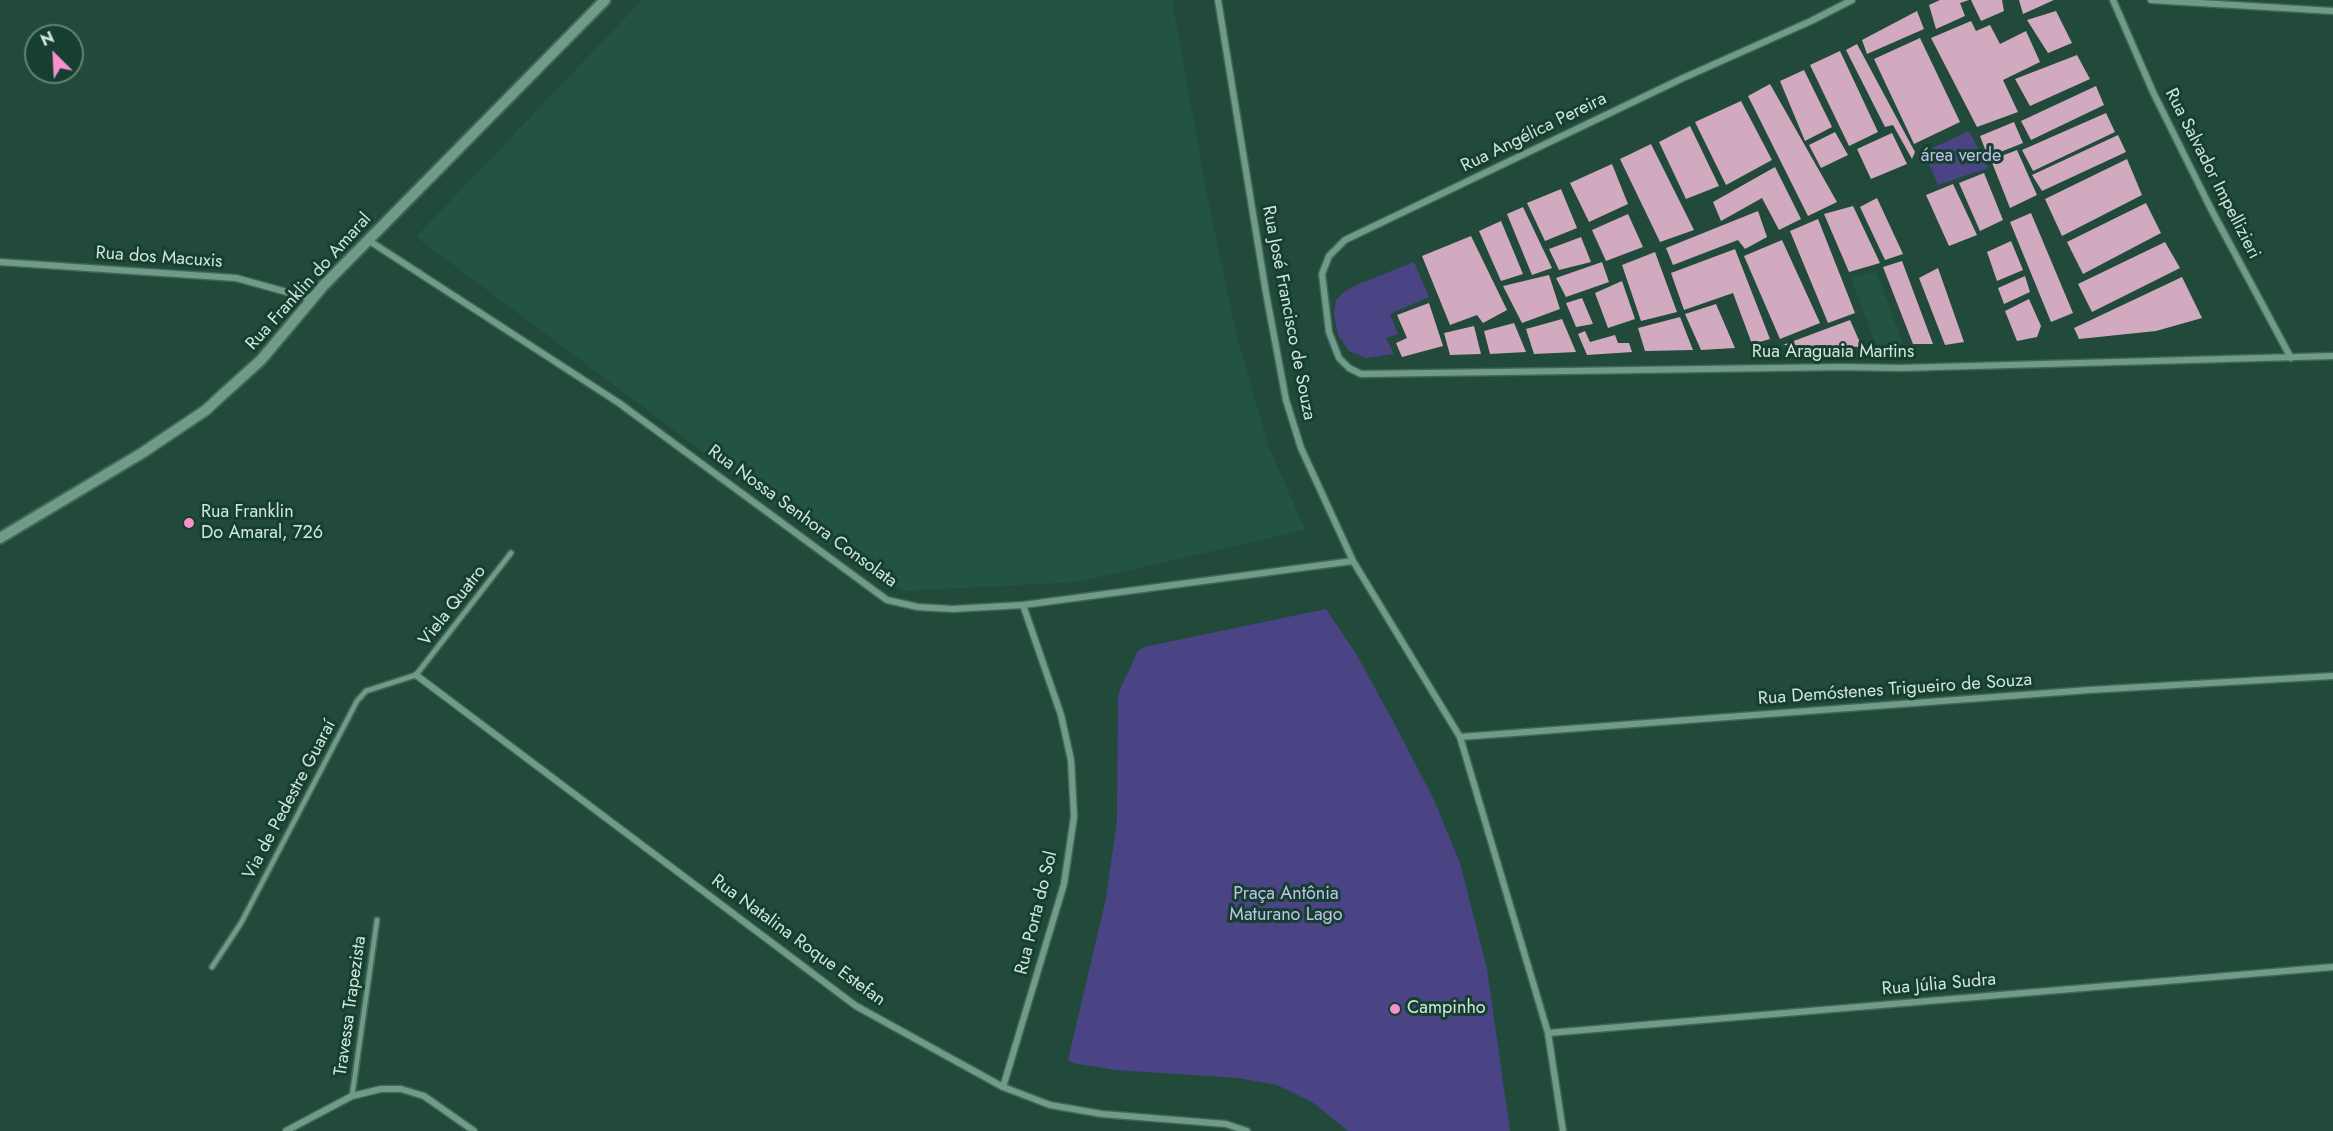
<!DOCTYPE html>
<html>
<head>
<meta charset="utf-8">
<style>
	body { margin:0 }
	#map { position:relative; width:2333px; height:1131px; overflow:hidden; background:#214a3a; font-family:Jost,sans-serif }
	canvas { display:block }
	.north { position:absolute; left:24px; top:24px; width:60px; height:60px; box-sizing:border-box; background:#163f2f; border:2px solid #618274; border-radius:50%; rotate:336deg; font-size:16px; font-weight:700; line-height:24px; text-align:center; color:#d1e6dc }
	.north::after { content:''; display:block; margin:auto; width:21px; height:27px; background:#f890cc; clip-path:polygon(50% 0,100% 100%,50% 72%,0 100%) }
</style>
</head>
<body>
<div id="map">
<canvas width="2333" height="1131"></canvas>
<div class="north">N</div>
</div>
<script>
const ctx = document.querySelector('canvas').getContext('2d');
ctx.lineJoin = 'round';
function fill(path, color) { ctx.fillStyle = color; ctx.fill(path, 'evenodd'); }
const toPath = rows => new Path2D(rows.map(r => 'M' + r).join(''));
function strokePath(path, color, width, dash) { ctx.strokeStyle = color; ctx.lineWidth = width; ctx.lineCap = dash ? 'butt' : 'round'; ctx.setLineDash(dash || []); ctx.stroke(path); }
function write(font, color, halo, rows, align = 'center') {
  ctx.font = font + ' Jost,sans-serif'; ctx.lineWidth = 6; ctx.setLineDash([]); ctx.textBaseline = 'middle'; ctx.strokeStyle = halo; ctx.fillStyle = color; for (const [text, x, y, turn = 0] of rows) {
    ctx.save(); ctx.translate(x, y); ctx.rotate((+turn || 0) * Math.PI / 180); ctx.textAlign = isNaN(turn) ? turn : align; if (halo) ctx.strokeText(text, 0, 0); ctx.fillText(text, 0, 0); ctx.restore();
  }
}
const built = toPath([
	[642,0,1172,0,1206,190,1236,333,1268,445,1305,530,1078,582,904,591,805,528,416,237],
	[1876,271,1903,344,1877,347,1851,278]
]);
const green = toPath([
	[1969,131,1988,168,1938,185,1924,152],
	[1414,262,1429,297,1390,314,1398,334,1386,338,1394,354,1366,358,1349,351,1338,335,1334,314,1336,300,1345,291,1361,283],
	[1326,609,1355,652,1393,721,1434,800,1460,863,1487,969,1510,1131,1348,1131,1312,1102,1277,1085,1237,1078,1115,1070,1072,1063,1068,1060,1106,898,1117,820,1118,697,1121,687,1138,651,1144,647]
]);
const building = toPath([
	[1940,0,1969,0,1960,3,1965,16,1936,29,1929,5],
	[1971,0,2002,0,2004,11,1981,21],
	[2019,0,2054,0,2023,14],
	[1917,11,1924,29,1867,54,1862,40],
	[2056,11,2072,43,2048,53,2027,20],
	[1971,21,1976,31,1990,25,2000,44,2026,31,2040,62,2003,80,2018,112,1977,127,1931,38],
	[1920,38,1960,122,1914,144,1874,59],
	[1857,44,1915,152,1912,159,1893,125,1885,127,1846,50],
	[1840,51,1878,132,1849,146,1810,65],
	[2077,55,2090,79,2030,106,2015,79],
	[1804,70,1832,127,1805,141,1780,81],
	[1770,84,1837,202,1808,216,1748,96],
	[2096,86,2104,105,2031,140,2021,121],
	[1741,101,1772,160,1726,185,1695,122],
	[2106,113,2115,132,2033,171,2022,150],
	[2014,122,2023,143,1988,157,1980,136],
	[1690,126,1719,186,1686,199,1659,142],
	[1835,132,1848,155,1821,168,1809,145],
	[1892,133,1907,164,1871,179,1857,149],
	[2118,135,2126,152,2042,191,2032,175],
	[1651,144,1694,230,1660,242,1620,159],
	[2017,150,2037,195,2010,208,1991,160],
	[2127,159,2142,195,2062,236,2045,199],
	[1612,164,1628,204,1589,222,1570,183],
	[1775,167,1801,219,1779,230,1762,198,1721,221,1713,202],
	[1984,173,2003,220,1980,231,1959,183],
	[1953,184,1977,235,1949,246,1926,195],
	[1561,189,1577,228,1545,241,1527,203],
	[1877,198,1903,254,1885,260,1860,207],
	[2146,203,2161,233,2083,274,2067,242],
	[1853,206,1880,263,1849,272,1824,214],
	[1523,207,1552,268,1532,275,1507,214],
	[1758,211,1767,237,1745,249,1738,240,1673,265,1666,248],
	[2031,213,2073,313,2051,322,2010,222],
	[1628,214,1643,247,1606,261,1592,230],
	[1818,219,1855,313,1828,323,1790,231],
	[1501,221,1523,274,1501,281,1479,231],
	[1471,236,1507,310,1483,323,1477,315,1450,325,1422,256],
	[1581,237,1591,262,1559,270,1549,249],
	[1782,240,1820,323,1780,339,1744,256],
	[2011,241,2023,270,1997,281,1987,252],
	[2165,242,2180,268,2092,312,2078,284],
	[1735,249,1770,339,1752,344,1733,293,1684,310,1671,273],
	[1655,252,1677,312,1641,321,1622,265],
	[1902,261,1933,344,1913,344,1883,267],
	[1602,262,1609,282,1566,297,1556,278],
	[1938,268,1964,342,1945,345,1919,278],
	[1549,275,1560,309,1522,323,1503,286],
	[2025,276,2030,292,2004,304,1998,288],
	[2182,277,2202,318,2156,331,2079,339,2074,328],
	[1622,281,1635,319,1608,328,1595,293],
	[1582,298,1593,324,1576,327,1566,303],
	[2029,299,2041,326,2037,337,2017,341,2005,311],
	[1429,303,1443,346,1402,357,1396,343,1407,338,1397,315],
	[1716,304,1735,348,1701,350,1685,314],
	[1680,317,1693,350,1645,351,1638,328],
	[1562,319,1576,352,1534,354,1526,329],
	[1850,320,1862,347,1783,345],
	[1514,323,1526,352,1490,354,1484,331],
	[1474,326,1481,354,1450,355,1444,333],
	[1585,331,1590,342,1615,335,1618,343,1629,343,1632,352,1587,355,1578,334]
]);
const service = toPath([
	[212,967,241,923,357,701,366,691,416,675,511,553],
	[352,1096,377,920]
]);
const minor = toPath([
	[1218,0,1266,293,1286,400,1301,448,1353,561,1460,737,1548,1033,1563,1131],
	[1852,0,1811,21,1681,79,1345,240,1329,256,1322,274,1329,332,1339,358,1349,368,1361,374,1842,367,1900,368,2333,356],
	[2113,0,2153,92,2211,209,2291,358],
	[2151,0,2333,11],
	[368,240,619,403,887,600,918,607,953,609,1023,605,1353,561],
	[0,262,236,278,312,299],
	[416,675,856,1006,1003,1087,1050,1105,1102,1114,1226,1124,1247,1131],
	[1460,737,2089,690,2333,676],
	[1548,1033,2333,967],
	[1003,1087,1064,884,1074,817,1071,760,1061,715,1023,605],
	[286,1131,352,1096,381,1089,401,1089,424,1096,474,1131]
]);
const tertiary = toPath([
	[0,538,142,453,206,410,221,396,261,360,324,285,605,0]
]);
const markers = [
	[189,523,6,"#f890cc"],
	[1395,1009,6,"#f890cc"]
];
const streetNames = [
	["Rua Angélica Pereira",1534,133,-26],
	["Rua Salvador Impellizieri",2212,174,63],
	["Rua dos Macuxis",159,258,4],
	["Rua Franklin do Amaral",309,282,-48],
	["Rua José Francisco de Souza",1288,313,79],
	["Rua Araguaia Martins",1833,353],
	["Rua Nossa Senhora Consolata",802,517,36],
	["Viela Quatro",453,606,-52],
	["Rua Demóstenes Trigueiro de Souza",1895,690,-4],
	["Via de Pedestre Guaraí",290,800,-62],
	["Rua Porta do Sol",1037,913,-76],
	["Rua Natalina Roque Estefan",798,941,36],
	["Rua Júlia Sudra",1939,985,-5],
	["Travessa Trapezista",351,1006,-82]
];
const parkNames = [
	["área verde",1961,157],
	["Praça Antônia",1286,895],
	["Maturano Lago",1286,916]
];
const poiNames = [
	["Rua Franklin",201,513],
	["Do Amaral, 726",201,534],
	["Campinho",1407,1009]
];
fill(built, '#225441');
fill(green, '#4a4485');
fill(building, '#d2aabf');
strokePath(service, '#416659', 8);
strokePath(minor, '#416659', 9);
strokePath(tertiary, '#416659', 14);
strokePath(service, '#709b88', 4.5);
strokePath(minor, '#709b88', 6);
strokePath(tertiary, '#709b88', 10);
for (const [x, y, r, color] of markers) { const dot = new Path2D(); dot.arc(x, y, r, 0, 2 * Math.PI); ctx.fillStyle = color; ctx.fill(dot); strokePath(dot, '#163f2f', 2); }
write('18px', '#d1e6dc', '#163f2f', streetNames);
write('18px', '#c1c1ed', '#163f2f', parkNames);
write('18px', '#d1e6dc', '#163f2f', poiNames, 'left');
</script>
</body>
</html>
